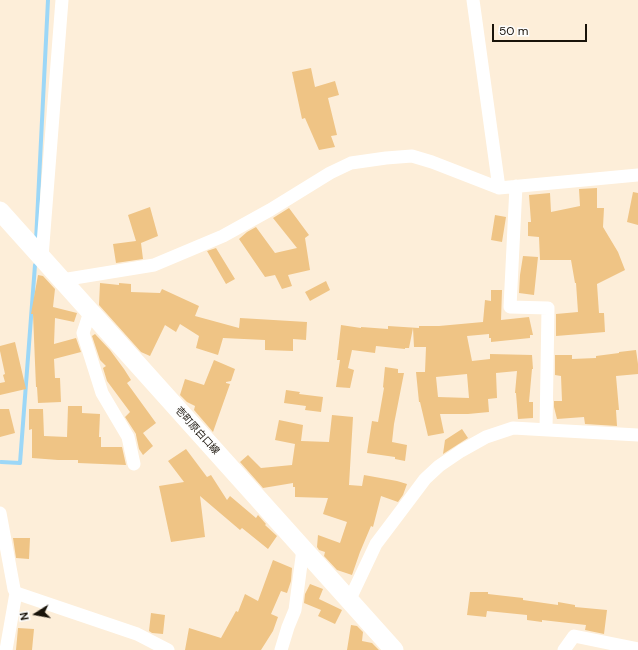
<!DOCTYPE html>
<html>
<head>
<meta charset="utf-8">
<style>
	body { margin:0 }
	#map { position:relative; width:638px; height:650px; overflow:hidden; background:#fdeed9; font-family:"DM Sans",sans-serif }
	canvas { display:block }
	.north { position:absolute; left:16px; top:594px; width:40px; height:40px; -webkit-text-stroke:3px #fefefe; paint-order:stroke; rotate:259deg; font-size:11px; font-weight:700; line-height:16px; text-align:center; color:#19130a }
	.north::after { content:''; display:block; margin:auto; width:14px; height:18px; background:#19130a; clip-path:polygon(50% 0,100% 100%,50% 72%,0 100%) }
	.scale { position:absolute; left:492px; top:24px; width:95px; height:18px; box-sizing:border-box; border:2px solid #19130a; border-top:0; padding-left:5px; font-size:12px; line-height:14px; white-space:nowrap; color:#19130a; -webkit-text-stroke:3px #fefefe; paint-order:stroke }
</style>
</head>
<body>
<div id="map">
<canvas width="638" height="650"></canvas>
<div class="north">N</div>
<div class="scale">50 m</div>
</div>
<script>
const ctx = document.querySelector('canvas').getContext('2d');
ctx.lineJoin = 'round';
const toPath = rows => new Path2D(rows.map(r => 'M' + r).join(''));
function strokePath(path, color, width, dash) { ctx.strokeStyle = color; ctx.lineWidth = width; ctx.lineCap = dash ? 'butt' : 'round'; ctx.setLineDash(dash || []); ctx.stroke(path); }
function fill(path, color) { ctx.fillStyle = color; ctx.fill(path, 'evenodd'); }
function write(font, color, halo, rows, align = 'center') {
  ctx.font = font + ' "DM Sans","Noto Sans JP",sans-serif'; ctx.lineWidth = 3.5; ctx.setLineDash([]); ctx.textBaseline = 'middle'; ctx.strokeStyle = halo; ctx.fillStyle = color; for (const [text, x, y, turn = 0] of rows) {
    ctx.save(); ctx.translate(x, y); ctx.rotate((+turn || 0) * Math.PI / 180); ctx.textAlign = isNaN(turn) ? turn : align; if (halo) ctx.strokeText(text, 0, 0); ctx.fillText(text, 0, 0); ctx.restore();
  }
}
const stream = toPath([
	[36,241,48,0],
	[1,462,20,463,35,265]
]);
const building = toPath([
	[311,68,315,87,335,81,339,95,328,98,337,135,331,136,335,147,319,150,305,118,302,119,292,72],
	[597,188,597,208,604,208,603,227,618,252,625,270,597,284,599,313,604,313,605,332,556,336,556,314,578,312,576,283,575,283,571,260,540,260,539,237,528,236,528,222,531,222,529,195,550,193,551,212,580,206,579,189],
	[633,192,638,193,638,225,627,222],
	[150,207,158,236,141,243,143,259,116,263,113,244,136,241,128,215],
	[289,208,309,235,305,238,310,270,288,275,292,286,282,289,275,275,265,277,239,239,247,232,256,227,275,253,297,248,273,218],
	[495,215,506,217,502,242,491,240],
	[216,248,235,279,226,284,207,251],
	[523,256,538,257,534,295,519,293,520,275],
	[38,275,43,276,55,289,53,307,77,313,74,322,55,318,54,344,76,338,81,352,54,359,55,378,60,378,61,402,38,403,37,387,36,387,33,314,31,314],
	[326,281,330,290,310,301,305,292],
	[100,283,119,285,119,283,131,284,131,292,160,293,162,289,199,306,195,316,239,328,240,318,307,322,306,340,293,339,293,351,265,350,265,340,223,338,218,355,196,348,199,336,180,324,176,332,165,325,150,356,141,352,99,305],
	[491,290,502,290,501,320,529,317,533,335,530,335,530,338,491,342,491,338,489,338,489,334,467,336,472,361,490,359,490,354,532,355,533,369,532,369,529,402,533,402,533,418,518,419,516,393,515,393,517,371,496,373,497,398,488,399,489,412,468,414,440,414,444,433,428,436,420,402,419,402,416,372,425,372,426,347,414,347,413,328,409,348,405,348,405,349,376,346,375,353,352,350,348,368,354,370,350,388,336,387,340,360,337,360,341,325,361,328,361,327,388,329,388,326,419,328,419,326,439,326,483,322,485,300,491,301],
	[467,374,469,398,438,397,436,377],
	[95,334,110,350,124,369,131,380,127,383,156,423,143,433,153,446,143,455,139,449,136,435,136,434,125,417,130,412,107,381,103,368,106,366,100,360,92,336],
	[15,342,26,389,0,395,0,383,5,382,3,375,5,374,0,351,0,346],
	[636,350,638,364,638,374,616,376,619,410,616,410,617,426,585,424,584,417,557,419,554,407,554,401,562,401,561,376,555,375,555,355,572,355,572,359,596,358,596,356,619,353,619,352],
	[214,360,235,369,231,381,226,382,226,383,230,384,213,432,194,410,195,406,187,402,180,395,185,379,204,385],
	[385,367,398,369,398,373,404,373,394,424,392,442,407,445,405,461,395,459,395,457,367,453,372,421,378,422,384,388,383,387],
	[286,390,300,392,299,394,323,397,321,412,305,410,306,406,284,403],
	[68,406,82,406,82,413,100,414,99,437,101,437,101,447,122,447,126,465,78,463,78,460,58,460,32,458,32,429,29,430,29,409,43,409,44,436,67,437],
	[0,409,9,409,15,433,0,437],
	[332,415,353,417,349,485,362,486,364,475,397,481,407,484,403,495,398,502,381,496,373,527,371,526,360,552,352,575,337,570,324,556,325,552,319,550,317,547,318,535,340,543,347,522,323,514,328,498,295,497,295,487,293,487,293,483,263,488,240,462,248,455,261,468,292,465,295,444,275,440,279,420,303,425,301,441,329,442],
	[462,429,468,438,443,454,445,440],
	[186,449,207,477,211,475,227,500,230,496,256,518,258,515,266,524,265,525,277,536,268,549,242,528,240,530,200,496,205,537,171,542,159,486,184,482,168,461],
	[13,538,30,538,29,559,16,558],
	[273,560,292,568,291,581,287,593,281,591,271,614,278,617,273,631,261,650,185,650,189,628,221,638,236,611,238,612,245,594,258,601],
	[310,584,323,589,319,599,342,610,335,624,318,616,321,610,304,603,305,594],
	[470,592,488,592,488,594,523,598,523,600,558,605,558,602,575,605,575,607,607,610,604,634,585,630,586,625,542,620,542,622,527,620,527,615,487,611,486,617,467,615],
	[151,613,165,615,163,634,152,633,149,631],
	[351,625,357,626,363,632,362,641,372,643,379,650,347,650],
	[18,628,34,629,32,650,16,650]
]);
const street = toPath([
	[473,0,499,188],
	[516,186,510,307,548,308,546,430],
	[42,257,62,0],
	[62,280,154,265,223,236,270,210,330,173,351,163,386,158,412,156,432,162,499,188,638,175],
	[90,312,83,333,102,393,128,437,134,464],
	[0,513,14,589,16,593,137,634,168,650],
	[349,601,376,544,413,495,425,479,439,466,461,451,486,437,513,428,638,435],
	[6,650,16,593],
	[281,650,288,627,295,610,303,549],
	[564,650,574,636,638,649]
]);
const secondary = toPath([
	[0,211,394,650]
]);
const streetNames = [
	["壱町原白口線",197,431,48]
];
strokePath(stream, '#9cd7f7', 4);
fill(building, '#efc485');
strokePath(street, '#fff', 13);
strokePath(secondary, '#fff', 19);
write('10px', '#19130a', '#fefefe', streetNames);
</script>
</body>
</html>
